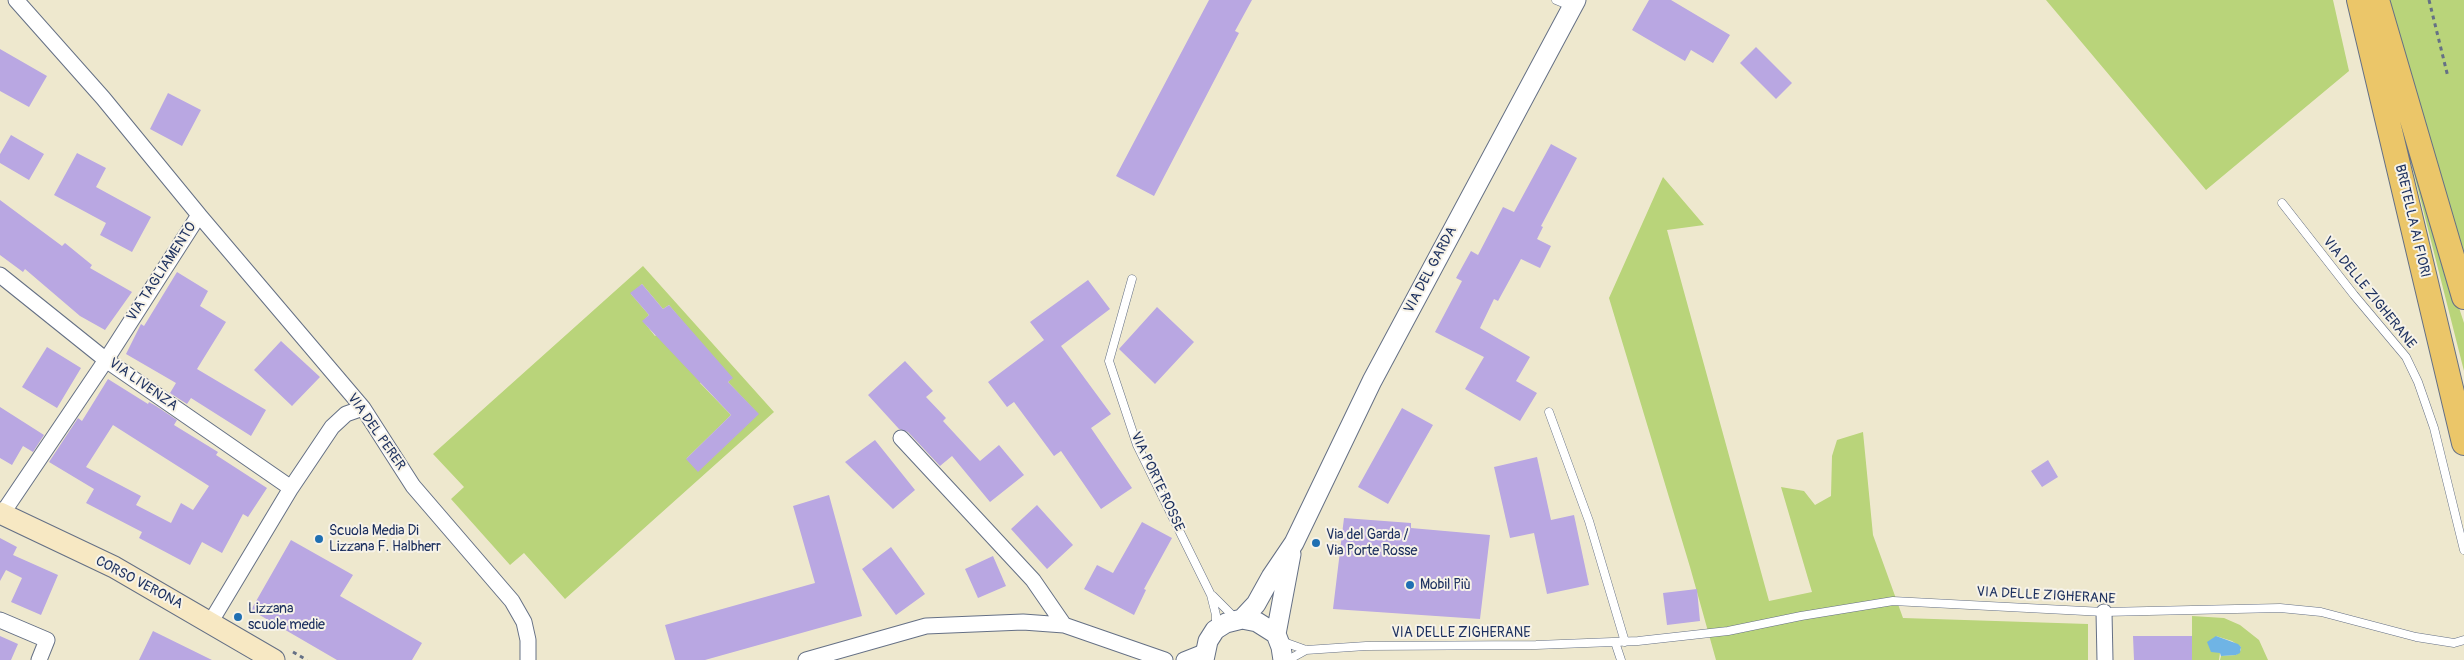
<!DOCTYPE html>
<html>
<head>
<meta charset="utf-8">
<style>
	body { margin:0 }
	canvas { display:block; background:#eee8ce }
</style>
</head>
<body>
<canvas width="2464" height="660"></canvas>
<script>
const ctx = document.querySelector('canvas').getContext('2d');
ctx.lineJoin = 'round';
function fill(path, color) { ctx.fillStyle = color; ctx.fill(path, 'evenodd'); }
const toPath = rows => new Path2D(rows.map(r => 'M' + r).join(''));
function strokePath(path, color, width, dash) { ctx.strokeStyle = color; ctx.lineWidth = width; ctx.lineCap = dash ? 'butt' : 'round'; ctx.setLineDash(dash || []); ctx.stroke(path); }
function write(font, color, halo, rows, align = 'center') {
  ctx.font = font + ' Pangolin,sans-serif'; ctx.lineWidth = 4; ctx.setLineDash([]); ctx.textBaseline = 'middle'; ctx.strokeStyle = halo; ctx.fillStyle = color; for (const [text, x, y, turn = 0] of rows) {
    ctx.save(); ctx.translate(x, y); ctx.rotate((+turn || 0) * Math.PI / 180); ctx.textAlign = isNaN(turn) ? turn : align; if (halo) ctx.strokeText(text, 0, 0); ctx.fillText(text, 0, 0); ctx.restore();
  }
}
const green = toPath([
	[2046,0,2333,0,2349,71,2206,190],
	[2389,0,2464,0,2464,254,2439,168],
	[2410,158,2464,323,2464,371],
	[1663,177,1704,225,1667,230,1769,601,1812,592,1781,487,1804,491,1815,505,1831,496,1832,456,1837,440,1863,432,1873,535,1903,618,2088,624,2088,660,1716,660,1690,567,1609,298],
	[643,266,774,412,565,599,524,553,510,565,451,499,464,487,433,454],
	[642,284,663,309,669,305,688,328,669,325,655,336,643,321,649,315,631,294],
	[709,374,732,378,728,382,758,414,686,459,731,415,700,383],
	[2192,616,2224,618,2240,625,2259,640,2268,660,2220,660,2221,656,2236,655,2241,650,2241,647,2232,641,2216,636,2220,653,2219,660,2192,660]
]);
const water = toPath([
	[2216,636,2238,644,2241,647,2240,653,2236,655,2221,656,2220,653,2211,652,2207,642]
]);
const building = toPath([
	[1209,0,1252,0,1235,31,1239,33,1154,196,1116,176],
	[1649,0,1671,0,1730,35,1713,63,1691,50,1685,61,1632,30],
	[1756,47,1792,83,1776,99,1740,63],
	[0,49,47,76,29,107,0,91],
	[168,93,201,110,182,146,150,129],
	[11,135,44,154,29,180,0,163,0,154],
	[1551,144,1577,158,1541,226,1543,227,1537,239,1551,246,1540,268,1521,259,1498,301,1494,299,1480,328,1530,357,1516,381,1537,393,1520,421,1465,389,1484,357,1435,332,1462,281,1456,278,1471,251,1478,255,1503,207,1514,212],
	[77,153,106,168,96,187,151,217,132,252,100,235,106,223,54,195],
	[0,200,62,246,65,243,92,265,90,268,132,292,105,330,80,316,25,269,23,272,0,255],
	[177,272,208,291,200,306,226,322,197,369,266,410,251,436,191,398,187,404,170,393,176,383,126,354,141,324,144,326],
	[1088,280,1110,309,1061,346,1111,414,1091,428,1132,488,1101,509,1061,451,1054,456,1014,402,1007,407,988,382,1044,340,1030,322],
	[642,284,663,309,669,305,733,378,728,382,759,414,698,472,686,459,731,415,642,321,649,315,630,293],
	[1157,307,1194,342,1155,384,1119,349],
	[281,341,320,377,292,406,254,370],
	[47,347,81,368,57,408,22,387],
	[905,361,933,391,926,397,946,418,943,421,980,461,999,445,1024,475,990,502,952,456,940,466,908,432,899,429,868,395],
	[108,379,148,404,149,402,156,406,177,420,174,425,218,452,216,455,267,488,248,517,243,514,222,553,202,542,190,565,139,538,142,532,86,503,94,489,49,462,78,418,82,421],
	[113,425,209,486,193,510,181,503,171,523,136,505,141,496,86,467],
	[0,407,44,435,33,452,23,446,12,465,0,458],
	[1402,408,1433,425,1388,504,1358,487],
	[875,440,915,490,893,509,845,462],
	[1537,457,1551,520,1574,515,1589,585,1547,594,1534,533,1510,538,1494,467],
	[2048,460,2058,477,2042,487,2031,471],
	[829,495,862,616,705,660,675,660,665,625,815,583,793,506],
	[1037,505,1073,545,1047,569,1011,529],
	[1344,518,1411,523,1411,528,1490,535,1480,619,1333,609],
	[1142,522,1172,538,1144,589,1146,590,1134,615,1084,589,1097,565,1113,573],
	[0,538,17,547,13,555,58,575,41,615,11,602,22,578,6,570,0,581],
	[291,540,353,575,340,596,422,643,412,660,337,660,251,610],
	[891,547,925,594,896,615,862,569],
	[993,556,1006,586,978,598,965,569],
	[1697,589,1700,621,1667,625,1663,593],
	[153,631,212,660,139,660],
	[0,636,18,644,11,660,0,660],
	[2133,636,2192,636,2192,660,2134,660]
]);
const path = toPath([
	[2429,0,2448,77],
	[293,652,307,660]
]);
const service = toPath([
	[1556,0,1573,7],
	[2282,203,2354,295,2406,357,2418,382,2434,428,2464,550],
	[1132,279,1109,361,1137,445,1211,595,1216,615,1216,628],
	[1549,412,1589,521,1625,642],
	[1213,596,1235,618],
	[1281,641,1306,650,1366,646,1536,645,1638,641,1728,631,1801,616,1893,601,2104,612,2280,608,2321,612,2416,637,2454,643,2464,640],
	[1615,642,1621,660],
	[1288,660,1306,650]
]);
const minor = toPath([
	[199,215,363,408,413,486,512,601,524,622,528,640,528,660],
	[0,275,106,360,291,488],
	[901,438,1033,580,1064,625],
	[2,514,106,360,199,215,103,98,16,0],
	[2104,612,2105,660],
	[0,620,47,640,39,660],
	[210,623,291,488,332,427,346,414,363,408],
	[806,660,926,626,1023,622,1064,625,1165,660],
	[1184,660,1204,652]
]);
const tertiary = toPath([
	[1242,619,1256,604,1271,577,1294,543,1372,381,1576,0],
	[1276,634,1291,554],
	[1204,660,1208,641,1215,630,1226,623,1242,619,1257,622,1276,634,1281,647,1283,660]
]);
const secondary = toPath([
	[0,513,114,567,274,660]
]);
const primary = toPath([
	[2359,0,2464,443],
	[2377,0,2464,297]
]);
const markers = [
	[319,539,5,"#1f6fb2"],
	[1316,543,5,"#1f6fb2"],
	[1410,585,5,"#1f6fb2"],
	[238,617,5,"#1f6fb2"]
];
const streetNames = [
	["BRETELLA AI FIORI",2412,221,77],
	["VIA DEL GARDA",1431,270,-62],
	["VIA TAGLIAMENTO",162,272,-57],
	["VIA DELLE ZIGHERANE",2369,293,51],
	["VIA LIVENZA",143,385,35],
	["VIA DEL PERER",376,432,55],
	["VIA PORTE ROSSE",1157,482,65],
	["CORSO VERONA",139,583,28],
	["VIA DELLE ZIGHERANE",2046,596,3],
	["VIA DELLE ZIGHERANE",1461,633]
];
const poiNames = [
	["Scuola Media Di",329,531],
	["Lizzana F. Halbherr",329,547],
	["Via del Garda /",1326,535],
	["Via Porte Rosse",1326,551],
	["Mobil Più",1420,585],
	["Lizzana",248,609],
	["scuole medie",248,625]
];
fill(green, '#b9d47a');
fill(water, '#6fb4e5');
fill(building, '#b9a7e2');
strokePath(service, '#657085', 9);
strokePath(minor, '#657085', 17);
strokePath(tertiary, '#657085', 21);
strokePath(secondary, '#657085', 23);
strokePath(primary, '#657085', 26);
strokePath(path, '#657085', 3, [4, 4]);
strokePath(service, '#fff', 8);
strokePath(minor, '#fff', 15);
strokePath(tertiary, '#fff', 19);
strokePath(secondary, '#f7e8c3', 21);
strokePath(primary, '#ebc669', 24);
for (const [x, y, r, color] of markers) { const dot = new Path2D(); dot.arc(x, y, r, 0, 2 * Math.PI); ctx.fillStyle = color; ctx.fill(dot); strokePath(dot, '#f7f3e8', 2); }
write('14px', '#1b2f5e', '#f7f3e8', streetNames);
write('14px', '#1b2f5e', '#f7f3e8', poiNames, 'left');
</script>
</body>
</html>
